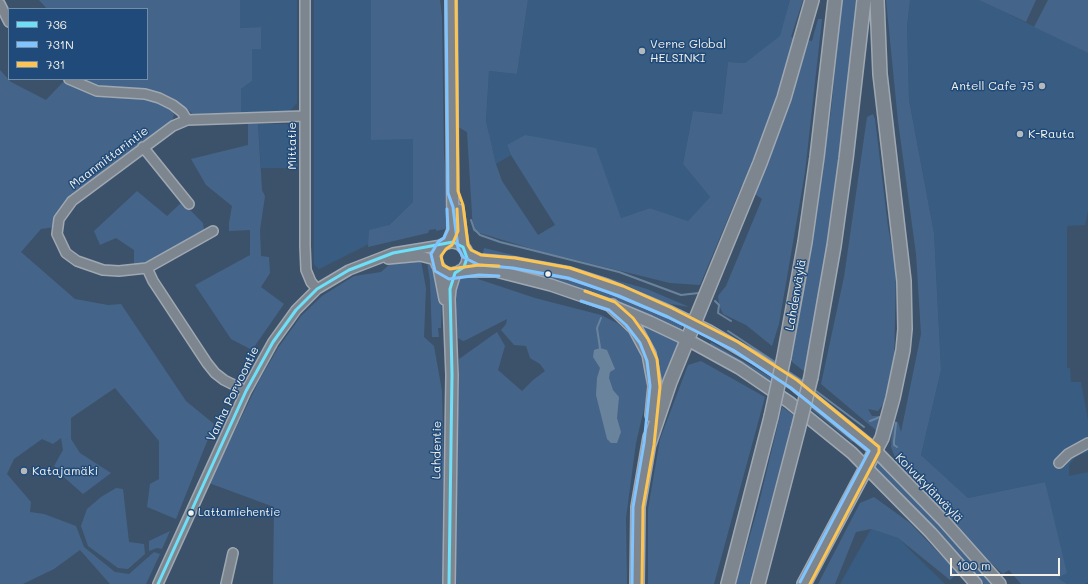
<!DOCTYPE html>
<html>
<head>
<meta charset="utf-8">
<style>
	body { margin:0 }
	#map { position:relative; width:1088px; height:584px; overflow:hidden; background:#3c526a; font-family:Mali,sans-serif }
	canvas { display:block }
	.legend { position:absolute; left:8px; top:8px; width:140px; height:72px; box-sizing:border-box; background:#1f4a7a; border:1px solid #748da6; margin:0; padding:5px 7px; list-style:none; font-size:12px; color:#f4f1e8 }
	.legend li { display:flex; align-items:center; gap:8px; height:20px }
	.legend b { width:20px; border:1px solid #748da6 }
	.scale { position:absolute; left:950px; top:558px; width:110px; height:18px; box-sizing:border-box; border:2px solid #f4f1e8; border-top:0; padding-left:5px; font-size:12px; line-height:14px; white-space:nowrap; color:#f4f1e8; -webkit-text-stroke:3px #1f4a7a; paint-order:stroke }
</style>
</head>
<body>
<div id="map">
<canvas width="1088" height="584"></canvas>
<ul class="legend">
<li><b style="height:5px;background:#6ddff8"></b>736</li>
<li><b style="height:5px;background:#80c4ff"></b>731N</li>
<li><b style="height:5px;background:#fcc553"></b>731</li>
</ul>
<div class="scale">100 m</div>
</div>
<script>
const ctx = document.querySelector('canvas').getContext('2d');
ctx.lineJoin = 'round';
function fill(path, color) { ctx.fillStyle = color; ctx.fill(path, 'evenodd'); }
const toPath = rows => new Path2D(rows.map(r => 'M' + r).join(''));
function strokePath(path, color, width, dash) { ctx.strokeStyle = color; ctx.lineWidth = width; ctx.lineCap = dash ? 'butt' : 'round'; ctx.setLineDash(dash || []); ctx.stroke(path); }
function write(font, color, halo, rows, align = 'center') {
  ctx.font = font + ' Mali,sans-serif'; ctx.lineWidth = 3; ctx.setLineDash([]); ctx.textBaseline = 'middle'; ctx.strokeStyle = halo; ctx.fillStyle = color; for (const [text, x, y, turn = 0] of rows) {
    ctx.save(); ctx.translate(x, y); ctx.rotate((+turn || 0) * Math.PI / 180); ctx.textAlign = isNaN(turn) ? turn : align; if (halo) ctx.strokeText(text, 0, 0); ctx.fillText(text, 0, 0); ctx.restore();
  }
}
const built = toPath([
	[240,0,297,0,297,103,288,113,241,113,241,89,252,81,252,49,261,27,240,28],
	[314,0,371,0,371,139,413,139,413,202,367,245,319,269,314,264],
	[528,0,790,0,781,36,745,63,728,62,722,114,693,111,683,164,710,197,688,221,650,208,621,218,507,145,511,155,496,164,486,122,489,71,517,74],
	[910,0,980,0,1088,53,1088,211,1085,225,1067,226,1067,368,1070,368,1071,382,1081,382,1088,420,1088,452,1076,456,1069,465,1069,476,1088,472,1088,582,1085,584,1067,584,1058,578,1045,482,968,498,921,455,941,370,934,233,909,100,907,27],
	[258,124,287,124,297,135,297,168,261,168],
	[871,529,898,538,945,584,840,584]
]);
const green = toPath([
	[39,0,240,0,240,28,261,27,261,49,252,49,252,81,241,89,241,113,193,114,175,101,98,87,79,79,147,79,147,9,47,9],
	[371,0,440,0,442,17,444,153,450,228,436,231,436,229,429,230,428,233,368,247,369,230,389,225,413,202,413,139,371,140],
	[458,0,528,0,517,74,489,71,486,121,496,164,502,181,538,235,555,225,511,155,507,145,525,135,596,148,621,218,650,208,688,221,710,197,683,164,693,111,722,114,728,62,745,63,780,36,790,0,803,0,791,37,812,41,818,19,822,19,805,172,779,324,772,346,746,325,723,314,719,305,718,296,726,286,762,199,742,185,700,285,670,283,539,251,473,231,467,132,456,126],
	[842,0,859,0,847,112,826,261,805,372,792,362,792,355,809,259,831,111],
	[886,0,910,0,907,27,909,100,934,233,941,370,921,455,968,498,1045,482,1067,573,1058,578,1067,584,1021,584,1009,570,1003,574,984,557,921,484,896,460,891,447,892,420,898,422,901,432,921,334,916,254,898,121],
	[979,0,1036,0,1026,22],
	[1048,0,1088,0,1088,53,1034,27],
	[0,70,11,82,46,100,64,81,96,95,111,98,142,98,159,102,171,107,174,115,172,121,69,197,53,221,55,227,41,229,21,252,75,299,108,305,121,304,186,401,214,424,176,519,147,507,150,484,159,479,159,441,115,388,71,418,71,439,80,453,111,473,83,494,66,479,54,466,63,450,61,438,53,444,42,439,14,459,7,474,31,502,30,512,44,514,76,526,84,547,115,572,129,574,154,552,160,554,146,584,110,584,80,550,54,569,23,584,0,584],
	[873,114,875,119,888,227,896,269,894,366,885,402,878,411,868,409,872,416,883,416,878,432,821,384,844,277,867,117],
	[248,124,258,124,262,190,265,196,260,230,261,256,269,257,270,273,261,287,284,304,252,350,231,339,195,285,250,255,250,230,229,231,229,223,232,206,206,185,191,159,248,145],
	[137,191,167,216,182,202,203,223,204,230,199,237,150,261,134,265,134,250,116,238,100,245,94,231],
	[484,248,605,277,647,289,689,307,665,303,608,280,482,258],
	[415,260,421,261,426,288,424,337,434,346,442,391,444,468,443,584,273,584,274,507,209,483,260,379,278,348,301,316,322,296,354,276,381,272,391,263],
	[427,262,434,268,442,297,441,328,438,328,439,337,432,337,430,281],
	[485,263,561,276,608,291,684,323,680,331],
	[472,274,477,274,478,279,535,298,601,315,617,323,630,334,638,345,646,366,647,396,636,443,626,518,627,584,455,584,459,359,497,332,505,346,498,370,522,391,533,380,545,371,540,364,530,358,526,346,514,345,501,330,506,324,507,319,466,340,463,341,458,338,452,293,455,286,459,280],
	[638,323,682,344,659,401],
	[711,342,772,378,771,382,709,346],
	[701,361,765,397,714,584,648,584,648,509,660,439,688,365],
	[813,405,855,439,852,442,812,410],
	[782,407,795,416,753,584,736,584,758,507],
	[880,461,944,527,993,584,984,584,927,520,874,468],
	[116,488,123,489,129,542,144,544,145,554,128,569,118,568,88,546,81,526,87,509,101,497],
	[874,497,910,523,958,573,950,580,898,538,871,529,856,532,835,584,818,584,860,503],
	[170,531,162,549,157,548,149,551,149,541]
]);
const water = toPath([
	[600,348,607,350,615,369,610,372,609,378,613,390,619,397,617,418,621,432,617,443,611,443,607,439,596,395,597,378,600,368,593,357,594,350]
]);
const stream = toPath([
	[471,220,474,229,480,235,500,242,619,272,681,295,699,293],
	[715,301,719,305,718,313,731,321],
	[728,331,778,364],
	[600,348,597,328,601,318],
	[786,370,804,382],
	[812,388,864,427],
	[870,421,880,417],
	[896,423,894,441,894,445,897,447]
]);
const minor = toPath([
	[305,0,305,246,306,270,311,282,317,289],
	[0,4,9,22],
	[69,79,97,91,145,94,159,98,173,105,182,112,187,120],
	[143,147,189,204],
	[213,231,147,268,119,271,103,270,77,261,66,253,57,234,59,219,72,201,173,126,187,120,305,116],
	[388,259,420,256,436,260],
	[147,268,153,281,207,363,215,373,224,380,246,391],
	[1059,463,1068,454,1088,443],
	[158,584,246,391,273,342,296,310,317,289,349,270,393,253,442,245],
	[226,584,233,553]
]);
const major = toPath([
	[458,210,463,247],
	[448,242,453,230,451,0],
	'436 258a16 16 0 1 1 32 0a16 16 0 1 1-32 0Z',
	[467,254,480,260,514,263,569,273,606,285,670,312,709,331,755,358,794,384,875,450,944,521,1000,584],
	[439,268,445,299],
	[460,271,496,271,551,285,612,306,650,322,688,340,739,368,789,402,852,453,931,533,976,584],
	[449,584,452,375,449,299,450,289,455,273]
]);
const highway = toPath([
	[612,306,635,328,649,354,655,386,652,415],
	[784,357,805,242,817,157,835,0],
	[811,377,834,246,846,159,864,0],
	[649,444,670,382,760,163,784,98,812,0],
	[637,584,638,507,650,437],
	[728,584,771,417],
	[758,584,798,430],
	[804,584,882,438,893,398,903,350,905,329,904,281,880,74,877,0]
]);
const highwayBridge = toPath([
	[771,417,784,357],
	[798,430,811,377]
]);
const bus1 = toPath([
	[158,584,246,391,273,342,296,310,317,289,349,270,393,253,453,242,463,247,467,258,464,267,455,273,450,289,452,375,449,584]
]);
const bus2 = toPath([
	[446,0,448,193,453,207,458,248,463,257,479,265,513,268,568,278,619,296,668,317,733,350,791,388,869,451,800,582],
	[447,209,448,229,444,238,438,242,431,254,435,271,449,279,479,275,499,276],
	[581,301,609,310,626,325,640,343,647,361,650,386,644,443,633,507,632,584]
]);
const bus3 = toPath([
	[456,0,458,191,463,205,468,245,471,250,481,255,515,258,570,268,623,286,672,308,738,342,797,380,879,447,879,452,810,584],
	[457,209,458,231,452,245,446,249,441,256,443,265,450,269,479,265,499,266],
	[585,291,615,302,633,318,648,339,657,359,660,387,654,445,643,507,642,584]
]);
const markers = [
	[642,51,4,"#b4b9bc"],
	[1042,86,4,"#b4b9bc"],
	[1020,134,4,"#b4b9bc"],
	[548,274,3.5,"#f4f1e8"],
	[24,471,4,"#b4b9bc"],
	[191,513,3.5,"#f4f1e8"]
];
const busNames = [
	["Lattamiehentie",198,513]
];
const poiNames = [
	["Verne Global",650,44],
	["HELSINKI",650,58],
	["Antell Cafe 75",1034,86,"right"],
	["K-Rauta",1028,134],
	["Katajamäki",32,471]
];
const streetNames = [
	["Mittatie",292,146,-90],
	["Maanmittarintie",109,158,-37],
	["Lahdenväylä",796,295,-80],
	["Vanha Porvoontie",233,394,-64],
	["Lahdentie",437,450,-89],
	["Koivukylänväylä",929,488,46]
];
fill(built, '#385c82');
fill(green, '#446589');
fill(water, '#6a839d');
strokePath(stream, '#6a839d', 2);
strokePath(minor, '#9fa8b2', 12);
strokePath(major, '#9fa8b2', 14);
strokePath(highway, '#9fa8b2', 16);
strokePath(minor, '#7d868e', 9);
strokePath(major, '#7d868e', 11);
strokePath(highway, '#7d868e', 13);
strokePath(highwayBridge, '#9fa8b2', 16, []);
strokePath(highwayBridge, '#7d868e', 13);
strokePath(bus1, '#6ddff8', 3);
strokePath(bus2, '#80c4ff', 3);
strokePath(bus3, '#fcc553', 3);
for (const [x, y, r, color] of markers) { const dot = new Path2D(); dot.arc(x, y, r, 0, 2 * Math.PI); ctx.fillStyle = color; ctx.fill(dot); strokePath(dot, '#1f4a7a', 1.5); }
write('11px', '#f4f1e8', '#1f4a7a', busNames, 'left');
write('12px', '#f4f1e8', '#1f4a7a', poiNames, 'left');
write('12px', '#f4f1e8', '#1f4a7a', streetNames);
</script>
</body>
</html>
